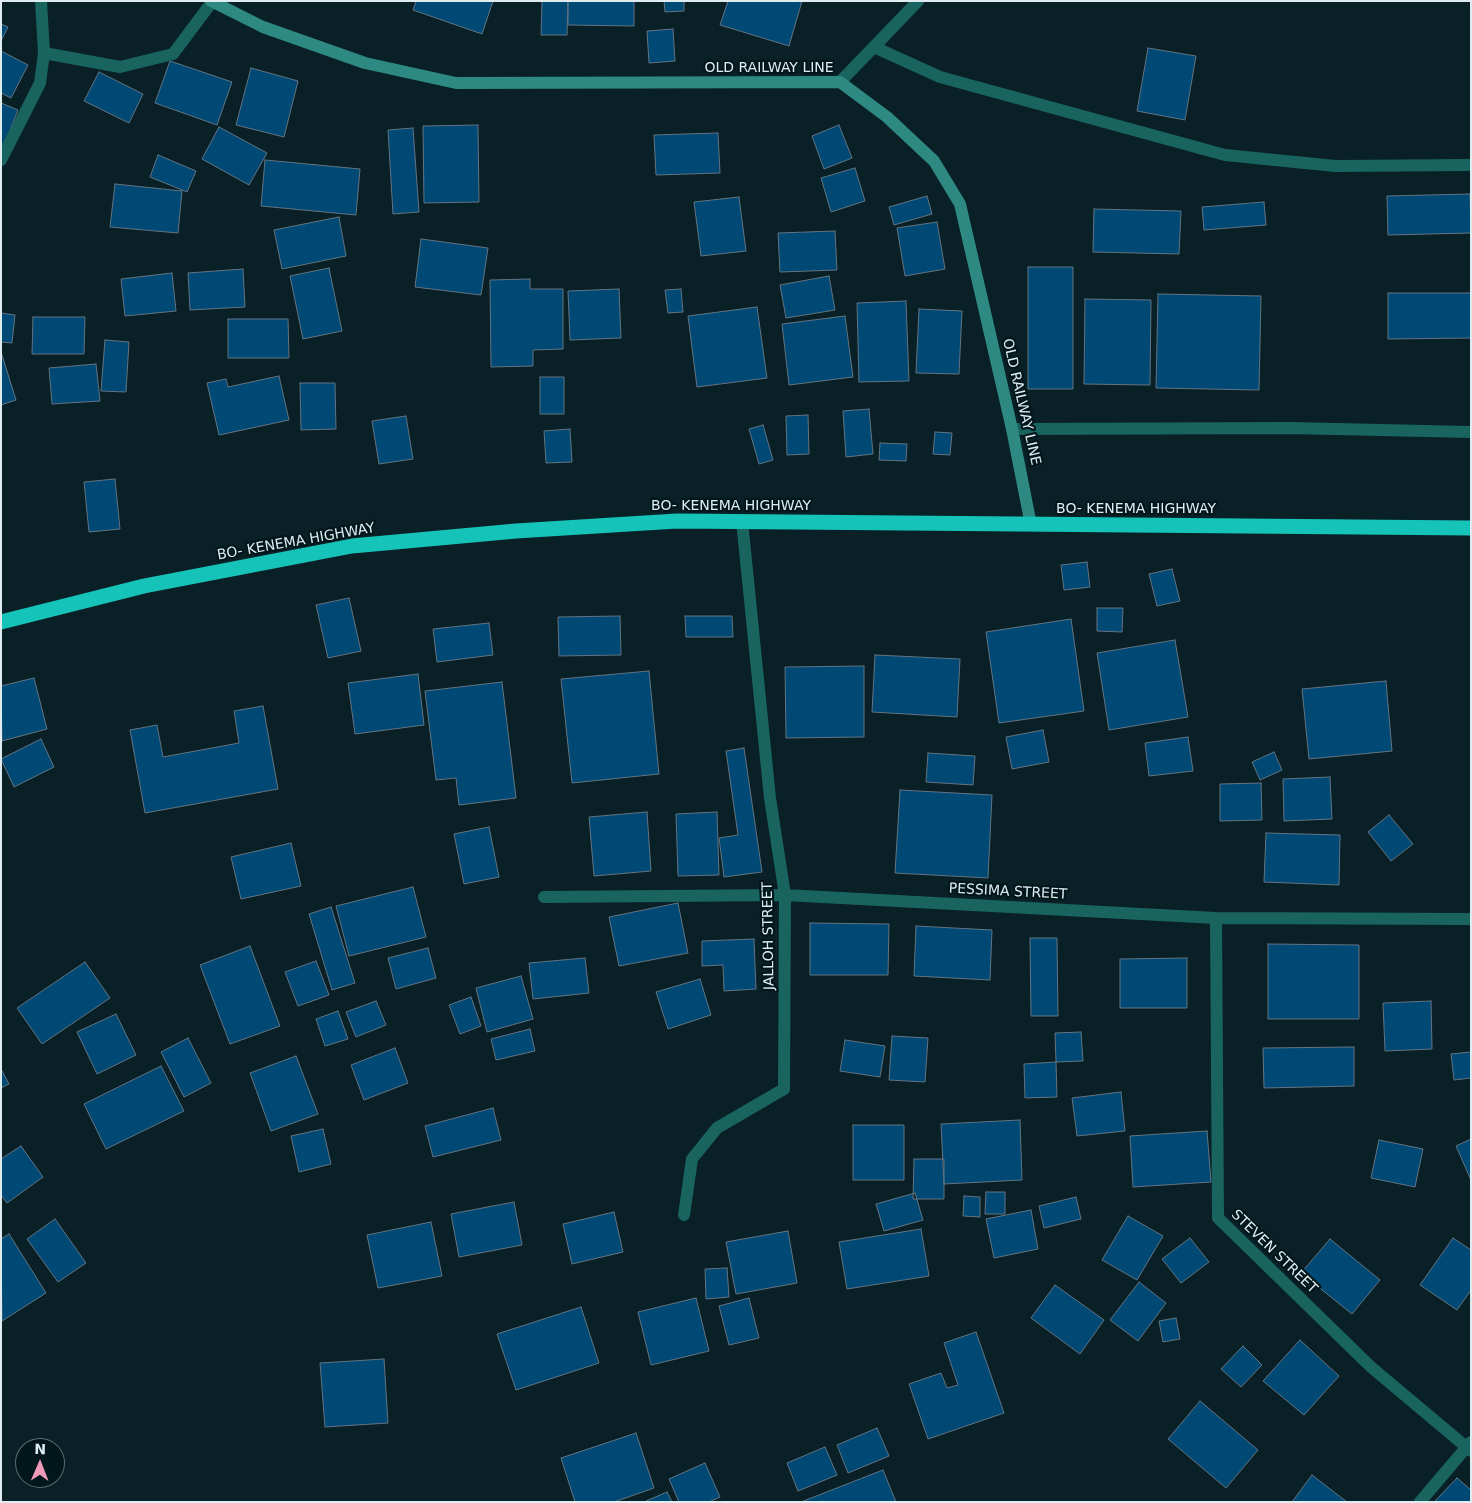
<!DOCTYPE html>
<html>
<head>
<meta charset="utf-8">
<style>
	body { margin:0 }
	#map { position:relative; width:1472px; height:1503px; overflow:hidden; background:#092026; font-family:"DejaVu Sans",sans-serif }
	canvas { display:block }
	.frame { position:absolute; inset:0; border:2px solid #dfedf0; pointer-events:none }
	.north { position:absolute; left:15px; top:1438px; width:50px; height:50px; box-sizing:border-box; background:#02171c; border:1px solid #5a6d71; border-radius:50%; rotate:1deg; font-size:14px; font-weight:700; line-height:20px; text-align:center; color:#dfedf0 }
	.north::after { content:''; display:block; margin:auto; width:18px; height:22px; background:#ef9ab8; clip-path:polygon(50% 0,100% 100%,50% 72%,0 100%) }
</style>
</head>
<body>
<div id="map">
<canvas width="1472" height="1503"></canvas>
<div class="frame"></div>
<div class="north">N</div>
</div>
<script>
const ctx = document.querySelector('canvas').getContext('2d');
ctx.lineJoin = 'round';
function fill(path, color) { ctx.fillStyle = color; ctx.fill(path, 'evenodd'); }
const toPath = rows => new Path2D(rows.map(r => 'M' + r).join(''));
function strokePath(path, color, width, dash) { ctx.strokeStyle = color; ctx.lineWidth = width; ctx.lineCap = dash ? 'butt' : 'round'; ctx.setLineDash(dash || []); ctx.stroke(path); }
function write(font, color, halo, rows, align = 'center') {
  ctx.font = font + ' "DejaVu Sans",sans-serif'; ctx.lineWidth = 4.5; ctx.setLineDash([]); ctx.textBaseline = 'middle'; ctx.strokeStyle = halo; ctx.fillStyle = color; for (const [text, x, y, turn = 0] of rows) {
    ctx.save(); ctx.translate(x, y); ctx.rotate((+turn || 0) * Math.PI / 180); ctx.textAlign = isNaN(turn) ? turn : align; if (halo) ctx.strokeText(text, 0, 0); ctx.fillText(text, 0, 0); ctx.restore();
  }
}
const building = toPath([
	[416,1,493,1,482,34,413,10,416,1],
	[542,1,568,1,567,35,541,35,542,1],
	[568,1,634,1,634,26,568,25,568,1],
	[664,1,684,1,684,11,665,12,664,1],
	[728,1,802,1,789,46,720,25,728,1],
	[1,24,8,27,1,41,1,24],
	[673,29,675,61,649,63,647,31,673,29],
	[1148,48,1196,56,1185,120,1137,111,1148,48],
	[1,51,28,65,11,98,1,93,1,51],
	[170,61,232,82,217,125,155,103,170,61],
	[251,68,298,81,284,137,236,125,251,68],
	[99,72,143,94,129,123,84,101,99,72],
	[1,103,18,110,4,145,1,144,1,103],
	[478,125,479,202,424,203,423,126,478,125],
	[839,125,852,158,824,169,812,136,839,125],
	[219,127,267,153,249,185,202,159,219,127],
	[413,128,419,212,393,214,388,130,413,128],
	[718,133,720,173,656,175,654,135,718,133],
	[158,155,196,171,187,192,150,177,158,155],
	[265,160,360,169,356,215,261,206,265,160],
	[855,168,865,201,831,212,821,178,855,168],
	[115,184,182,191,178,233,110,227,115,184],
	[1470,194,1471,233,1388,235,1387,196,1470,194],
	[927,196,932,214,894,225,889,207,927,196],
	[739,197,746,251,701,256,694,202,739,197],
	[1264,202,1266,225,1204,230,1202,207,1264,202],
	[1094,209,1181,211,1179,254,1093,252,1094,209],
	[339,217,346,256,282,269,274,230,339,217],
	[937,222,945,269,905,276,897,228,937,222],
	[835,231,837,270,780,272,778,233,835,231],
	[421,239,488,248,481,295,415,287,421,239],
	[1028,267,1073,267,1073,389,1028,389,1028,267],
	[329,268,342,331,303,339,290,276,329,268],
	[243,269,245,307,190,310,188,273,243,269],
	[172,273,176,311,125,316,121,279,172,273],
	[829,276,835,310,786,318,780,285,829,276],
	[530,279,530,289,563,289,563,349,533,350,533,366,491,367,490,280,530,279],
	[619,289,621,338,570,340,568,291,619,289],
	[681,289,683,312,668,313,665,290,681,289],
	[1388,293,1471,293,1471,338,1388,339,1388,293],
	[1158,294,1261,296,1259,390,1156,388,1158,294],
	[1085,299,1151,300,1150,385,1084,384,1085,299],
	[906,301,909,381,859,382,857,303,906,301],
	[757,307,767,378,697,387,688,316,757,307],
	[919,309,962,311,959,374,916,373,919,309],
	[1,313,15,315,12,343,1,342,1,313],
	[845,316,853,377,789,385,782,324,845,316],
	[33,317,85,317,84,354,32,354,33,317],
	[228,319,288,319,289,358,228,358,228,319],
	[105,340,129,342,126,392,101,391,105,340],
	[2,355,16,400,1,405,1,356,2,355],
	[96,364,100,401,52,404,49,368,96,364],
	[279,376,289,420,219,435,207,383,226,379,228,387,279,376],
	[540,377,564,377,564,414,540,414,540,377],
	[300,383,335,383,336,429,301,430,300,383],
	[869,409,873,454,846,457,843,411,869,409],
	[808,415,809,454,787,455,786,416,808,415],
	[406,416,413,459,379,464,372,421,406,416],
	[763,425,773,460,759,464,749,429,763,425],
	[570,429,572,462,546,463,544,431,570,429],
	[935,432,952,433,950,455,933,454,935,432],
	[880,443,907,444,906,461,879,460,880,443],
	[115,479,120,529,89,532,84,482,115,479],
	[1087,562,1090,587,1064,590,1061,565,1087,562],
	[1172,569,1180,601,1157,606,1149,574,1172,569],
	[349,598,361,651,328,658,316,605,349,598],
	[1097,608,1123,608,1122,632,1097,631,1097,608],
	[620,616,621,655,559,656,558,617,620,616],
	[685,616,732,616,733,637,686,637,685,616],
	[1071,619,1084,711,999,723,986,632,1071,619],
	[489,623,493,655,437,662,433,629,489,623],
	[1175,640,1188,717,1109,730,1097,653,1175,640],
	[875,655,960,659,957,717,872,712,875,655],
	[864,666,864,737,786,738,785,667,864,666],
	[649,671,659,774,572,783,561,679,649,671],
	[418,674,424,725,355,734,348,683,418,674],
	[34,678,47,729,2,741,1,686,34,678],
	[1386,681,1392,751,1309,759,1302,689,1386,681],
	[502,682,516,798,459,805,456,778,436,780,425,691,502,682],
	[263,706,278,789,145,813,130,730,157,725,163,757,239,743,234,711,263,706],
	[1043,730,1049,762,1012,769,1006,737,1043,730],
	[1188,737,1193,771,1149,776,1145,743,1188,737],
	[41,739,54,767,14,787,1,759,41,739],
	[744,748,762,872,724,877,719,838,738,835,726,751,744,748],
	[1274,752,1282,770,1260,780,1252,762,1274,752],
	[928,753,975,756,973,785,926,782,928,753],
	[1330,777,1332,819,1284,821,1283,779,1330,777],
	[1261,783,1262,820,1220,821,1220,784,1261,783],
	[900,790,992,795,988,878,895,873,900,790],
	[647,812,651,871,594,876,589,817,647,812],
	[717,812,719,875,678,876,676,814,717,812],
	[1389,815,1413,844,1391,861,1368,832,1389,815],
	[489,827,499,877,464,884,454,834,489,827],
	[1266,833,1340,835,1339,885,1264,882,1266,833],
	[291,843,301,886,241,899,231,857,291,843],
	[413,887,426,937,349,956,336,906,413,887],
	[678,903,688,953,619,966,609,917,678,903],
	[331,907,355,983,332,990,309,914,331,907],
	[810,923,889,924,888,975,810,975,810,923],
	[916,926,992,930,990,980,914,976,916,926],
	[1030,938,1057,938,1058,1016,1031,1016,1030,938],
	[754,939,756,989,724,991,723,965,702,966,702,941,754,939],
	[1268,944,1359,945,1359,1019,1268,1019,1268,944],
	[250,946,280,1026,230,1044,200,965,250,946],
	[428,948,436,978,396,989,388,958,428,948],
	[585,958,589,993,533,999,529,963,585,958],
	[1187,958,1187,1008,1120,1008,1120,959,1187,958],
	[316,961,329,995,298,1006,285,972,316,961],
	[85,962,110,998,42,1044,17,1008,85,962],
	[521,976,533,1019,487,1032,476,988,521,976],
	[700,979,711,1015,668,1029,656,992,700,979],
	[471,997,481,1026,460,1034,449,1005,471,997],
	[376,1001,386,1025,356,1037,346,1012,376,1001],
	[1431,1001,1432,1049,1385,1051,1383,1003,1431,1001],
	[338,1011,348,1039,325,1046,316,1019,338,1011],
	[116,1014,136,1055,97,1074,77,1032,116,1014],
	[530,1029,535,1051,496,1060,491,1039,530,1029],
	[1081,1032,1083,1061,1056,1062,1055,1033,1081,1032],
	[892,1036,928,1038,925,1082,889,1080,892,1036],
	[188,1038,211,1083,184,1097,161,1052,188,1038],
	[845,1040,885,1046,880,1077,840,1071,845,1040],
	[1354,1047,1354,1086,1264,1088,1263,1048,1354,1047],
	[395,1048,408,1083,364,1100,351,1065,395,1048],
	[1471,1052,1471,1078,1454,1080,1451,1054,1471,1052],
	[296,1056,318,1114,271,1131,250,1073,296,1056],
	[1056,1062,1057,1097,1025,1098,1024,1064,1056,1062],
	[161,1066,184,1111,106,1149,84,1104,161,1066],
	[1,1069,9,1084,1,1088,1,1069],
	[1121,1092,1125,1131,1077,1136,1072,1098,1121,1092],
	[493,1108,501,1140,433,1157,425,1126,493,1108],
	[1020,1120,1022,1180,944,1184,941,1124,1020,1120],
	[853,1125,904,1125,904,1180,853,1180,853,1125],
	[323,1129,331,1164,299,1172,291,1136,323,1129],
	[1207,1131,1211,1182,1133,1187,1130,1136,1207,1131],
	[1471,1139,1471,1180,1456,1146,1471,1139],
	[1379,1140,1423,1149,1415,1187,1371,1178,1379,1140],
	[21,1146,43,1177,7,1203,1,1195,1,1159,21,1146],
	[914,1159,944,1159,944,1199,913,1199,914,1159],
	[986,1192,1005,1192,1005,1214,985,1214,986,1192],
	[915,1193,923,1220,884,1231,876,1204,915,1193],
	[964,1196,980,1197,980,1217,963,1216,964,1196],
	[1076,1197,1081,1219,1044,1228,1039,1206,1076,1197],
	[514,1202,522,1245,459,1257,451,1214,514,1202],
	[1031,1210,1038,1249,994,1258,986,1219,1031,1210],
	[614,1212,623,1252,572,1264,563,1224,614,1212],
	[1128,1216,1163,1236,1137,1280,1102,1260,1128,1216],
	[55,1219,86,1263,58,1282,27,1239,55,1219],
	[431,1222,442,1276,378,1288,367,1235,431,1222],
	[921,1229,929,1276,847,1289,839,1242,921,1229],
	[788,1231,797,1283,736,1294,726,1242,788,1231],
	[9,1234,46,1293,2,1321,1,1239,9,1234],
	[1190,1238,1209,1262,1181,1283,1162,1259,1190,1238],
	[1453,1238,1471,1250,1471,1290,1457,1310,1420,1285,1453,1238],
	[1330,1239,1380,1280,1352,1314,1301,1273,1330,1239],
	[727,1268,729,1297,706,1299,705,1269,727,1268],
	[1139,1282,1166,1303,1138,1341,1110,1320,1139,1282],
	[1055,1285,1104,1320,1080,1354,1031,1318,1055,1285],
	[696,1298,709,1351,651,1365,638,1312,696,1298],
	[749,1298,759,1338,729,1345,719,1306,749,1298],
	[581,1307,599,1363,516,1390,497,1334,581,1307],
	[1176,1318,1180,1339,1163,1342,1159,1321,1176,1318],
	[976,1332,1004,1413,928,1439,909,1384,941,1373,947,1388,958,1385,944,1343,976,1332],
	[1300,1340,1339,1376,1304,1415,1263,1381,1300,1340],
	[1243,1346,1262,1365,1241,1387,1221,1369,1243,1346],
	[384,1359,388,1423,325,1427,320,1363,384,1359],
	[1200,1401,1258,1450,1226,1488,1168,1439,1200,1401],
	[877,1428,889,1456,848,1473,837,1445,877,1428],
	[636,1433,654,1488,614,1502,575,1502,561,1458,636,1433],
	[825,1447,837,1475,798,1491,787,1463,825,1447],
	[705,1463,720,1497,709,1502,679,1502,669,1479,705,1463],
	[883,1470,896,1502,801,1502,883,1470],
	[1312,1475,1347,1502,1292,1502,1312,1475],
	[1457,1478,1471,1490,1471,1502,1434,1502,1457,1478],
	[667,1492,672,1502,646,1502,646,1501,667,1492]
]);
const street = toPath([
	[874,47,940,77,1225,155,1335,166,1471,165],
	[44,53,120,67,173,54,212,2],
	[840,82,918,1],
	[1,160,40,83,44,53,41,1],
	[1012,429,1290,428,1471,432],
	[544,897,785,895,1216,918,1471,919],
	[1216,918,1218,1218,1371,1367,1471,1451],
	[684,1215,692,1159,717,1128,784,1089,785,895,770,798,742,521],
	[1420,1502,1471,1442]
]);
const secondary = toPath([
	[211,1,263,27,365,63,456,83,840,82,887,117,934,161,960,204,1012,429,1031,525]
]);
const highway = toPath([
	[1,622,144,586,352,546,516,531,677,521,1471,528]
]);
const streetNames = [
	["OLD RAILWAY LINE",769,68],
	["OLD RAILWAY LINE",1021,402,77],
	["BO- KENEMA HIGHWAY",731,506],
	["BO- KENEMA HIGHWAY",1136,509],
	["BO- KENEMA HIGHWAY",296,542,-10],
	["PESSIMA STREET",1008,892,3],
	["JALLOH STREET",769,936,-91],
	["STEVEN STREET",1274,1252,44]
];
fill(building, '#014975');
strokePath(building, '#637483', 1);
strokePath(street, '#1a645f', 12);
strokePath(secondary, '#2d8982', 12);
strokePath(highway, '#15c3b9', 15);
write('14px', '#dfedf0', '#02171c', streetNames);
</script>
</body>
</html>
